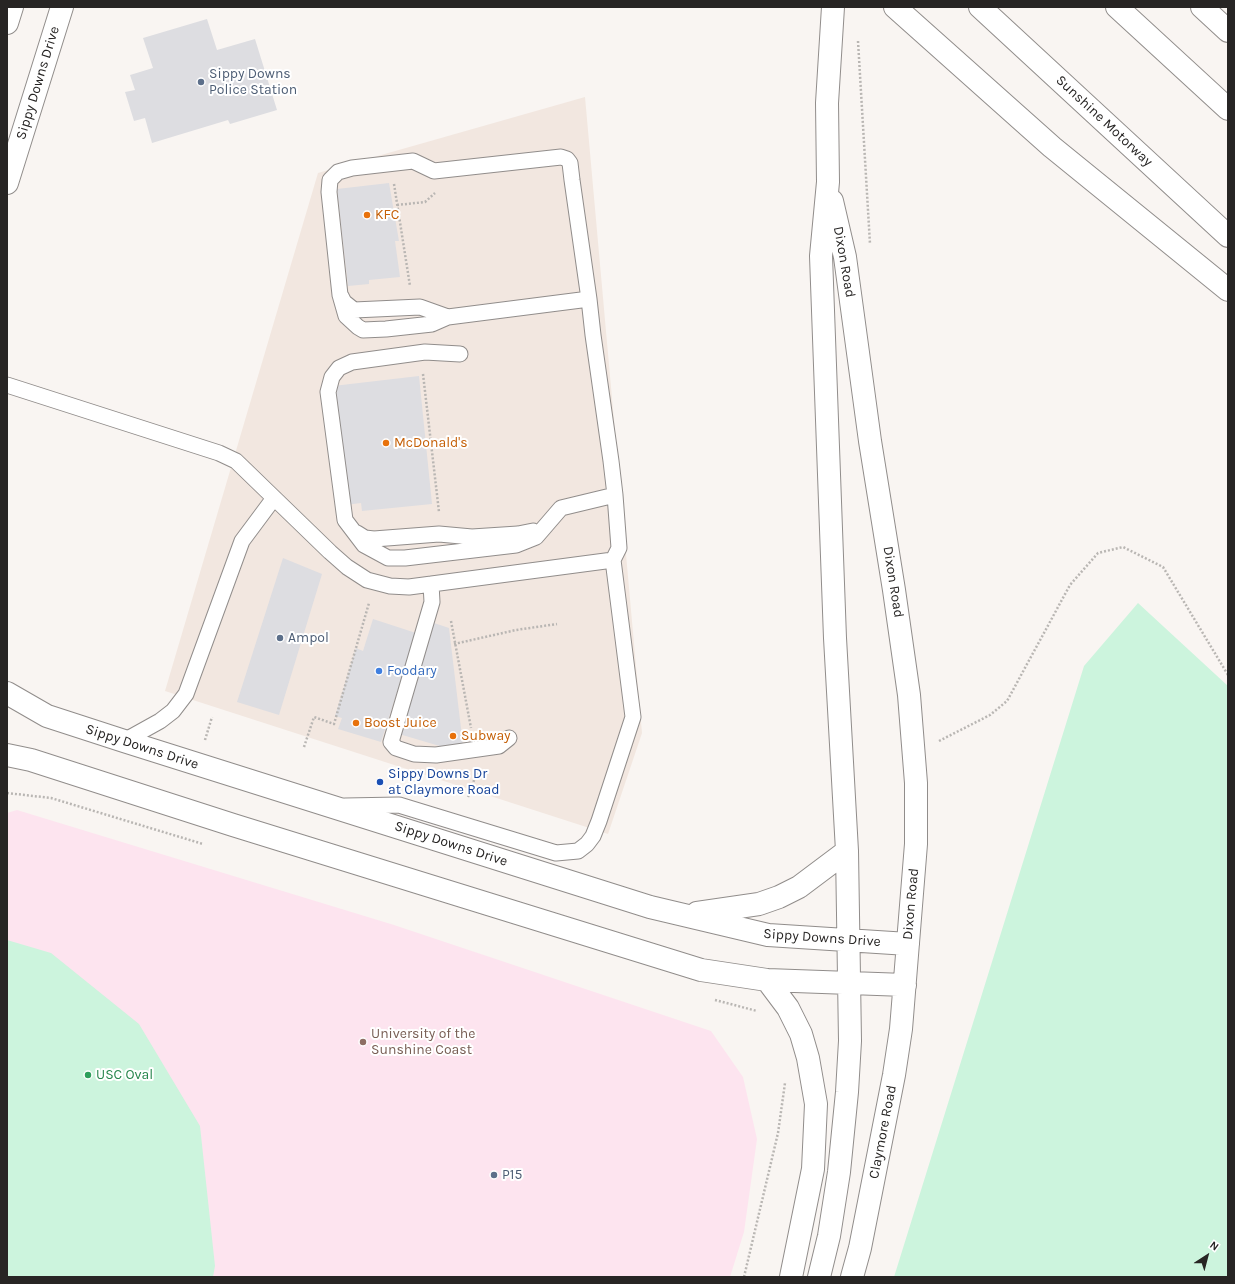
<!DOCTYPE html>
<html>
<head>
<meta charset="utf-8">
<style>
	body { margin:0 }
	#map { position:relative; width:1235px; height:1284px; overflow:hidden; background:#f9f5f2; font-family:Karla,sans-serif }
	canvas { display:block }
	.frame { position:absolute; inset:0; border:8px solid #272524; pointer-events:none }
	.north { position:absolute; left:1187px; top:1236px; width:40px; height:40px; -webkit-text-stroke:3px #fff; paint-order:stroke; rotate:36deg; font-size:11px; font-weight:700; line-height:16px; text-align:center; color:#272524 }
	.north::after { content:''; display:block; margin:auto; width:14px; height:18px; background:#272524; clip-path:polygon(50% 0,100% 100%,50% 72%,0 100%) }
</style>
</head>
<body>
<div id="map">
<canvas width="1235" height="1284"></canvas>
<div class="frame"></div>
<div class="north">N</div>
</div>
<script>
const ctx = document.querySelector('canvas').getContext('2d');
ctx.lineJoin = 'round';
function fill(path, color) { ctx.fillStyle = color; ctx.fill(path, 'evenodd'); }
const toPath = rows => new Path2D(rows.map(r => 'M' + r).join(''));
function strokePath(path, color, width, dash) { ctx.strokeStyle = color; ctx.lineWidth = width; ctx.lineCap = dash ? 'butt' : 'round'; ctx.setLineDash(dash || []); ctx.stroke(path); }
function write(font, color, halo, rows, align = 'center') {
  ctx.font = font + ' Karla,sans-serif'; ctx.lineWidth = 4; ctx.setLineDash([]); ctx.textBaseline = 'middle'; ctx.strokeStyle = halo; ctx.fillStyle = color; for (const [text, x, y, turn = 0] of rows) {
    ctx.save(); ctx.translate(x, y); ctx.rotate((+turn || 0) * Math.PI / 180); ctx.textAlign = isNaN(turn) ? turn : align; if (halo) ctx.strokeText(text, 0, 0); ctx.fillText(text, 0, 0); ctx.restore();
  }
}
const built = toPath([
	[585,97,642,733,608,834,165,691,318,173]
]);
const education = toPath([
	[17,810,394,925,711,1031,743,1077,757,1139,744,1232,730,1277,7,1277,7,813]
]);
const green = toPath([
	[1138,603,1228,686,1228,1277,894,1277,1084,666],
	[7,940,51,953,139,1024,200,1126,215,1266,213,1277,7,1277]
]);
const building = toPath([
	[207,19,217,50,255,39,277,110,230,124,228,120,152,143,145,118,134,121,125,92,135,90,130,75,153,68,143,38],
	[389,183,399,241,395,241,400,277,369,280,369,284,348,286,337,189],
	[419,376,432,504,362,511,361,503,338,506,333,386],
	[283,558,322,574,279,715,237,702],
	[373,619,416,633,381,742,338,729,342,718,335,716,356,648,363,651],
	[434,623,449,628,463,745,443,747,399,734]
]);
const path = toPath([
	[858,41,870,244],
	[394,184,410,286],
	[397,205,425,202,435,193],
	[423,374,439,512],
	[451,621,471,728],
	[454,644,516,630,557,624],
	[205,740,212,717],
	[939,741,990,715,1007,701,1070,585,1098,553,1123,547,1163,567,1228,675],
	[304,747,314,717,334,724,369,603],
	[7,793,51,798,203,844],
	[468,797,477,772],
	[715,1000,757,1011],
	[744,1277,778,1133,785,1083]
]);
const service = toPath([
	[341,296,344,302,354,310,420,307,448,317],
	[460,354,425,352,352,362,339,368,332,377,328,392,345,520,364,545,388,558,405,558,516,545,536,537,561,508,615,495],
	[7,385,219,453,236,461,330,552,347,567,367,580,390,586,409,587,613,560,619,548,615,495,611,461,593,335,589,299,572,180,570,163,567,159,561,157,434,171,413,161,352,168,338,172,330,180,329,192,340,295,346,316,358,327,363,330,386,329,432,324,448,317,589,299],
	[357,533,365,538,374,539,439,534,472,537,518,534,533,531],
	[431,584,432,602,391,742,396,748,414,754,436,755,499,746,509,738],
	[124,741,160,721,173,711,186,694,242,541,274,498],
	[345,806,399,805,556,853,578,851,587,844,593,836,599,821,633,717,613,560]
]);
const secondary = toPath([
	[7,23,12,7],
	[7,183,62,7],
	[832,201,845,257,870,441,894,590,909,695,916,783,916,844,901,1029,894,1075,860,1248,852,1277],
	[7,693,47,716,124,741,650,907,768,935,908,944],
	[7,755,31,760,233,825,701,970,767,980,905,985],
	[697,913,759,904,779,897,799,887,847,851],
	[767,980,788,1008,801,1034,808,1058,816,1104,813,1169,791,1277],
	[819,1277,829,1236,839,1172,847,1092,850,1041,847,851,835,638,821,256,828,182,827,103,833,7]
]);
const motorway = toPath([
	[895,7,1052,147,1228,290],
	[980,7,1228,236],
	[1117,7,1228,109],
	[1202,7,1228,31]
]);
const markers = [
	[201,82,4,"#5c6f8a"],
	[367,215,4,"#e8710a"],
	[386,443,4,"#e8710a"],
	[280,638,4,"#5c6f8a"],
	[379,671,4,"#3f7fe0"],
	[356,723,4,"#e8710a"],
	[453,736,4,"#e8710a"],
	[380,782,4,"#1a4fb4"],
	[363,1042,4,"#8d6e63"],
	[88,1075,4,"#2e9e5b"],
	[494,1175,4,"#5c6f8a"]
];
const serviceNames = [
	["Sippy Downs",209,74],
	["Police Station",209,90],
	["Ampol",288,638],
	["P15",502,1175]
];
const streetNames = [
	["Sippy Downs Drive",38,83,-73],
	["Sunshine Motorway",1104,121,43],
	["Dixon Road",844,262,80],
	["Dixon Road",893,582,81],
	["Sippy Downs Drive",142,747,18],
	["Sippy Downs Drive",451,844,18],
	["Dixon Road",911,904,-85],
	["Sippy Downs Drive",822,938,4],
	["Claymore Road",883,1132,-79]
];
const foodNames = [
	["KFC",375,215],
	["McDonald's",394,443],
	["Boost Juice",364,723],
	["Subway",461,736]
];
const shopNames = [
	["Foodary",387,671]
];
const transitNames = [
	["Sippy Downs Dr",388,774],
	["at Claymore Road",388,790]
];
const educationNames = [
	["University of the",371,1034],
	["Sunshine Coast",371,1050]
];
const leisureNames = [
	["USC Oval",96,1075]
];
fill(built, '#f2e7e0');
fill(education, '#fde4ef');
fill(green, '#ccf4dd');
fill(building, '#dddde1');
strokePath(service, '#918d8b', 17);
strokePath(secondary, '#918d8b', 24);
strokePath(motorway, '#918d8b', 24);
strokePath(path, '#b9b6b3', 2.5, [2, 2]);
strokePath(service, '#fff', 15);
strokePath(secondary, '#fff', 22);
strokePath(motorway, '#fff', 22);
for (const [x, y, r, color] of markers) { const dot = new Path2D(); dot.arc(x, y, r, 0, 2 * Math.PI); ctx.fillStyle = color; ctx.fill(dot); strokePath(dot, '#fff', 1.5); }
write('14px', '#4e5e75', '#fff', serviceNames, 'left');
write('14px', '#272524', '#fff', streetNames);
write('14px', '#c56008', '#fff', foodNames, 'left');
write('14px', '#366cbe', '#fff', shopNames, 'left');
write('14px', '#164399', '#fff', transitNames, 'left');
write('14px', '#785e54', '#fff', educationNames, 'left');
write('14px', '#27864d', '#fff', leisureNames, 'left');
</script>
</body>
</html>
